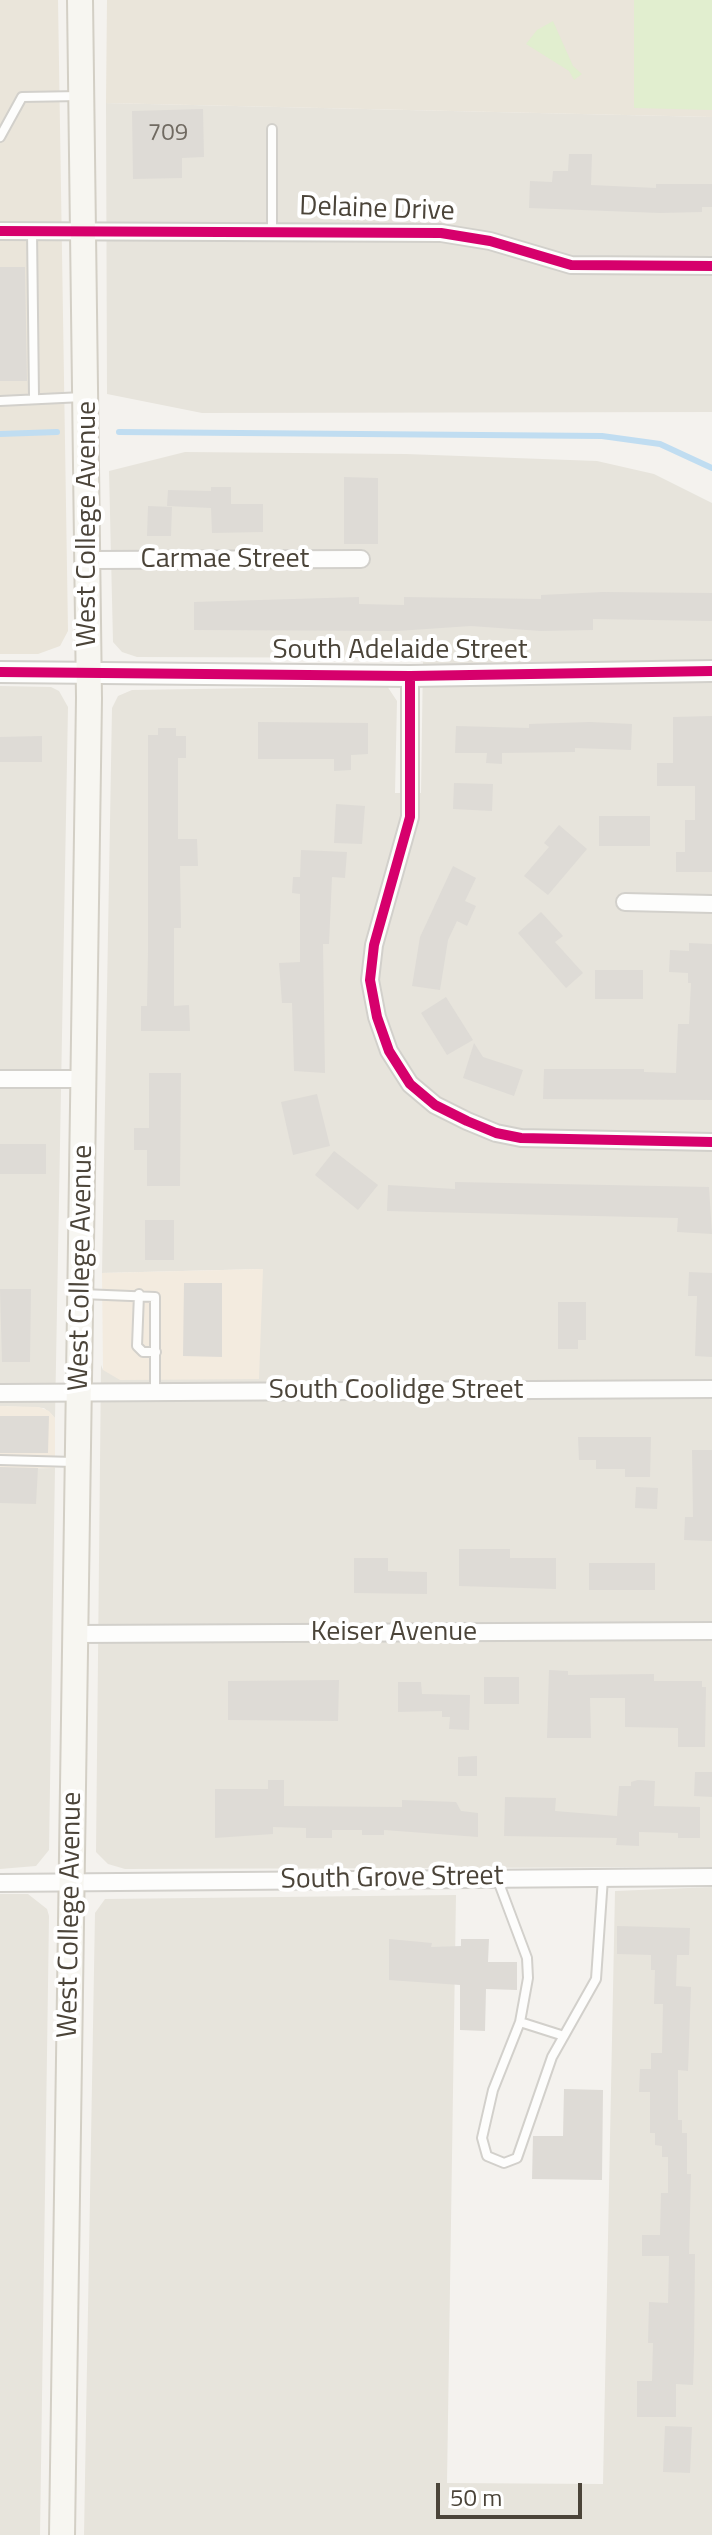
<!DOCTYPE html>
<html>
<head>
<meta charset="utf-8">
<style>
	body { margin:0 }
	#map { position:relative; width:712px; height:2535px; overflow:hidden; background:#f4f2ee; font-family:"Titillium Web",sans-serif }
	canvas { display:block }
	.scale { position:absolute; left:436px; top:2483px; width:146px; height:36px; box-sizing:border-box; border:4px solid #4b4439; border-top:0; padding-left:10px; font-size:24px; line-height:28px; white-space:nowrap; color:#4b4439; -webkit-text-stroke:6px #fff; paint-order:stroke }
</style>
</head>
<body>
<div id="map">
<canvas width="712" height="2535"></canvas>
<div class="scale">50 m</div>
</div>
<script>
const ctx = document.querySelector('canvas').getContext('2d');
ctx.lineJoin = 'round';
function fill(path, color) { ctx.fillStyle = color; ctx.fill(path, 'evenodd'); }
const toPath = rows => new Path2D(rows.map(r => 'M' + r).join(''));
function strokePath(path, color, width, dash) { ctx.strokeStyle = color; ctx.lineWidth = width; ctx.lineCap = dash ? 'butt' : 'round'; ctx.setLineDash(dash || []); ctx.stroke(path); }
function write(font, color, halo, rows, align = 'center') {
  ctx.font = font + ' "Titillium Web",sans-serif'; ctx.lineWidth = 8; ctx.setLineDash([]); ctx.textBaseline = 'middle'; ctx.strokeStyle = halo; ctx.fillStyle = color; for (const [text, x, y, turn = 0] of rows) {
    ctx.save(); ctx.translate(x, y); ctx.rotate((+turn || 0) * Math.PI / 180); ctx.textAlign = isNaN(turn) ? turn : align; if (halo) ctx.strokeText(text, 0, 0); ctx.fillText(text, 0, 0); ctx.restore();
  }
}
const residential = toPath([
	[106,103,712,117,712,412,202,413,107,394],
	[185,452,406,454,597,461,654,474,712,503,712,1870,706,1867,125,1869,108,1864,96,1852,101,1365,103,1370,262,1269,102,1273,112,708,118,696,132,690,387,686,397,701,395,793,421,793,423,658,137,657,122,652,113,642,109,471],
	[0,686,51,687,59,691,68,707,55,1418,44,1408,0,1406],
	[55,1468,49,1850,36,1866,0,1869,0,1469],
	[712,1887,712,2535,84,2535,95,1913,105,1899,456,1895,447,2483,603,2484,615,1891],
	[0,1894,28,1894,47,1909,49,1916,40,2535,0,2535]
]);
const commercial = toPath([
	[263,1269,259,1379,120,1380,103,1370,102,1273],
	[0,1406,39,1407,49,1411,55,1418,55,1468,0,1468]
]);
const education = toPath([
	[0,0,58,0,68,631,60,646,38,654,0,654],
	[107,0,712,0,712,117,106,103]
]);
const green = toPath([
	[634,0,712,0,712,110,634,108],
	[553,21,573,66,582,74,574,80,569,71,526,44,537,30]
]);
const stream = toPath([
	[119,432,602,436,660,444,712,468],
	[0,434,57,432]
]);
const building = toPath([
	[203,109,204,157,182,158,182,178,133,179,132,111],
	[569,154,592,154,591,185,656,188,656,184,712,184,712,207,702,207,702,212,660,213,529,208,530,181,552,182,553,171,568,171],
	[0,267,25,267,27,381,0,381],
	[344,477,378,478,378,544,344,544],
	[211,487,231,487,231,504,263,504,263,532,212,533,211,508,167,506,168,490,211,491],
	[148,506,172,507,171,536,147,536],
	[603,592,712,593,712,621,593,619,593,630,541,631,471,626,397,631,194,630,194,602,359,597,359,604,404,605,404,597,541,599,541,595],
	[712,716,712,872,676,872,676,852,685,852,685,820,695,820,695,786,657,786,657,763,673,763,673,717],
	[258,722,368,723,368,754,351,755,351,770,334,771,334,759,258,759],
	[590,722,632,724,631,750,575,748,575,752,502,753,502,764,486,763,487,753,455,753,456,726,529,728,529,724],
	[158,728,176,728,176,736,186,736,186,758,178,758,178,839,197,839,198,866,180,866,181,928,174,928,174,1006,189,1005,190,1031,141,1031,141,1006,147,1006,148,952,148,735,158,735],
	[42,736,42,762,0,762,0,737],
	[454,783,493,784,492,811,453,809],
	[336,804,365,806,362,844,334,843],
	[599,816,650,816,650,846,599,846],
	[559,825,587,849,548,895,524,876,549,847,544,843],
	[301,850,347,852,345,878,332,877,329,944,323,944,325,1073,294,1071,292,1003,282,1003,279,963,300,962,300,894,292,893,293,877,300,877],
	[453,866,476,878,465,901,476,906,467,926,457,921,448,940,440,990,412,986,420,937],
	[541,912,563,936,555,942,583,973,566,988,518,933],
	[689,943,712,944,712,1100,543,1099,544,1069,644,1069,644,1072,676,1073,678,1024,689,1024,691,983,688,983,688,973,669,972,670,950,689,951],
	[595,970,643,970,643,999,595,999],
	[446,997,473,1040,447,1055,421,1013],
	[474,1043,483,1057,523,1070,514,1096,463,1078],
	[149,1073,181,1073,180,1186,147,1186,147,1150,134,1150,134,1128,149,1128],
	[317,1094,330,1146,293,1155,281,1102],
	[0,1144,46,1144,46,1174,0,1174],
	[334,1151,378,1185,358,1210,315,1175],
	[455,1182,709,1187,712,1234,677,1232,678,1218,387,1211,388,1185,455,1189],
	[145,1220,174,1220,174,1260,145,1260],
	[689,1272,712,1273,712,1357,695,1356,697,1296,688,1296],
	[184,1283,222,1283,222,1357,183,1356],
	[0,1289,31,1289,30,1362,2,1362],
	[558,1302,586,1302,586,1340,578,1340,578,1349,558,1349],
	[0,1416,49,1416,48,1453,0,1453],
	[578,1437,651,1437,650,1477,625,1477,625,1469,596,1469,596,1460,579,1460],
	[692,1450,712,1450,712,1541,684,1540,685,1517,693,1517],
	[0,1467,38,1468,36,1504,0,1503],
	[636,1487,658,1488,657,1509,635,1508],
	[459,1549,510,1549,510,1558,556,1558,556,1589,459,1586],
	[354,1558,388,1558,388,1571,427,1572,427,1594,354,1593],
	[589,1563,655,1563,655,1590,589,1590],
	[549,1670,568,1671,568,1675,654,1674,654,1681,702,1681,702,1687,706,1687,705,1747,678,1747,678,1728,625,1727,625,1698,590,1698,591,1738,547,1738],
	[484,1677,519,1677,519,1704,484,1704],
	[339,1680,338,1721,228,1720,228,1681],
	[398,1682,421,1682,422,1694,470,1695,469,1730,449,1729,450,1717,442,1717,442,1711,398,1712],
	[477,1756,477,1776,458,1776,458,1757],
	[695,1772,712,1772,712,1797,694,1796],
	[268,1780,284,1780,284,1806,402,1807,402,1800,456,1802,461,1811,478,1813,478,1837,384,1830,384,1835,362,1835,362,1830,332,1830,332,1838,306,1838,306,1828,273,1827,273,1834,215,1838,215,1789,268,1789],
	[638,1780,655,1781,654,1806,700,1807,700,1838,678,1838,678,1833,639,1832,639,1846,616,1845,617,1838,504,1836,505,1797,556,1798,555,1811,617,1816,619,1786,631,1786,631,1782],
	[617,1926,690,1928,689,1955,677,1955,676,1986,691,1987,688,2071,678,2070,678,2120,682,2120,682,2133,687,2133,687,2174,691,2174,689,2254,695,2254,694,2353,693,2385,676,2384,676,2417,637,2417,637,2381,652,2381,653,2343,648,2343,649,2302,668,2303,669,2256,642,2256,642,2235,660,2235,661,2193,668,2193,668,2157,662,2157,662,2146,655,2145,655,2133,650,2133,650,2092,639,2092,640,2069,651,2069,651,2053,662,2053,663,2004,654,2004,655,1970,651,1970,651,1955,617,1954],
	[389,1939,432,1943,431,1947,461,1946,461,1939,489,1939,488,1962,517,1962,517,1990,486,1989,485,2031,460,2030,460,1985,389,1980],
	[564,2089,603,2090,602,2180,532,2179,533,2136,563,2136],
	[665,2426,692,2427,690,2473,663,2472]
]);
const service = toPath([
	[0,137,22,97,80,96],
	[32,231,34,397],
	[272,231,272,129],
	[0,401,83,397],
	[82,1294,155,1297,155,1393],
	[139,1294,137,1346,143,1352,156,1352],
	[0,1460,74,1462],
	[497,1878,527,1958,528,1978,520,2022,493,2090,482,2138,487,2156,504,2163,517,2158,552,2057,596,1979,603,1878],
	[520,2022,564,2036]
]);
const minor = toPath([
	[0,231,441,233,490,241,571,265,712,266],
	[89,560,361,559],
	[410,676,410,817,374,945,370,980,377,1017,389,1051,410,1084,435,1105,467,1121,496,1133,521,1138,712,1142],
	[625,902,712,904],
	[0,1079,84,1079],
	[0,1393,712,1389],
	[76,1634,712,1631],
	[0,1883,712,1877]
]);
const tertiary = toPath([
	[0,672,410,676,712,671]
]);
const secondary = toPath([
	[62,2535,89,698,80,0]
]);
const cycleway = toPath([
	[0,231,441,233,490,241,571,265,712,266],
	[0,672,410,676,712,671],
	[410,676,410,817,374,945,370,980,377,1017,389,1051,410,1084,435,1105,467,1121,496,1133,521,1138,712,1142]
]);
const numberNames = [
	["709",168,134]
];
const streetNames = [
	["Delaine Drive",377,210,2],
	["West College Avenue",88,524,-90],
	["Carmae Street",225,560],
	["South Adelaide Street",400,651],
	["West College Avenue",82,1268,-89],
	["South Coolidge Street",396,1391],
	["Keiser Avenue",394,1633],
	["South Grove Street",392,1879,-1],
	["West College Avenue",71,1915,-89]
];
fill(residential, '#e7e4dc');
fill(commercial, '#f3ebdf');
fill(education, '#eae5da');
fill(green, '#e1eecf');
strokePath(stream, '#c0ddf1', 6);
fill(building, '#dedbd6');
strokePath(service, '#d2d0cb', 12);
strokePath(minor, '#d2d0cb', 20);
strokePath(tertiary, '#d2d0cb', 24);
strokePath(secondary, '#d3cfc5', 28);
strokePath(service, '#fdfdfc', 8);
strokePath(minor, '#fdfdfc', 16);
strokePath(tertiary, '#fdfdfc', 20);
strokePath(secondary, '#f7f6f1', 24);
strokePath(cycleway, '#d6006c', 10);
write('24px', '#706a61', null, numberNames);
write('28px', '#4b4439', '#fff', streetNames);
</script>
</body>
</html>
